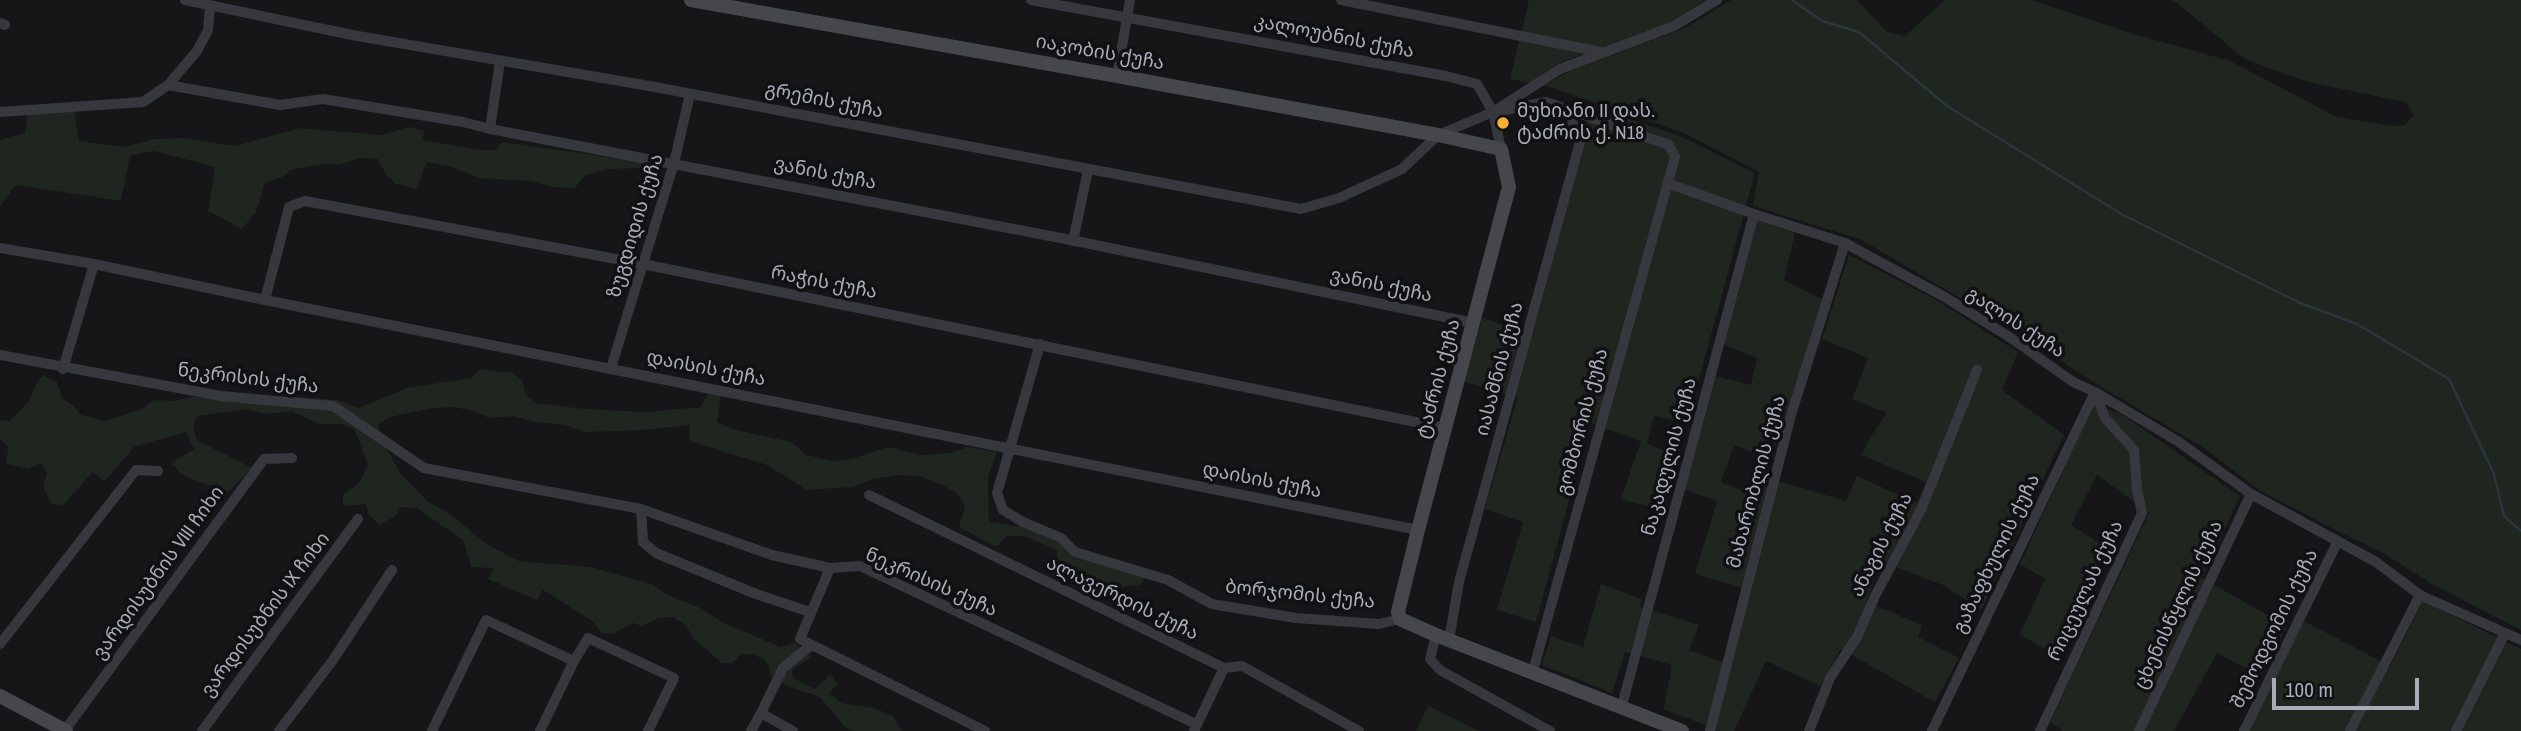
<!DOCTYPE html>
<html>
<head>
<meta charset="utf-8">
<style>
	body { margin:0 }
	#map { position:relative; width:2521px; height:731px; overflow:hidden; background:#161618; font-family:"Archivo Narrow",sans-serif }
	canvas { display:block }
	.scale { position:absolute; left:2272px; top:678px; width:147px; height:32px; box-sizing:border-box; border:4px solid #a8adb8; border-top:0; padding-left:9px; font-size:21px; line-height:24px; white-space:nowrap; color:#a8adb8; -webkit-text-stroke:5px #111113; paint-order:stroke }
</style>
</head>
<body>
<div id="map">
<canvas width="2521" height="731"></canvas>
<div class="scale">100 m</div>
</div>
<script>
const ctx = document.querySelector('canvas').getContext('2d');
ctx.lineJoin = 'round';
function fill(path, color) { ctx.fillStyle = color; ctx.fill(path, 'evenodd'); }
const toPath = rows => new Path2D(rows.map(r => 'M' + r).join(''));
function strokePath(path, color, width, dash) { ctx.strokeStyle = color; ctx.lineWidth = width; ctx.lineCap = dash ? 'butt' : 'round'; ctx.setLineDash(dash || []); ctx.stroke(path); }
function write(font, color, halo, rows, align = 'center') {
  ctx.font = font + ' "Archivo Narrow","Noto Sans Georgian",sans-serif'; ctx.lineWidth = 7; ctx.setLineDash([]); ctx.textBaseline = 'middle'; ctx.strokeStyle = halo; ctx.fillStyle = color; for (const [text, x, y, turn = 0] of rows) {
    ctx.save(); ctx.translate(x, y); ctx.rotate((+turn || 0) * Math.PI / 180); ctx.textAlign = isNaN(turn) ? turn : align; if (halo) ctx.strokeText(text, 0, 0); ctx.fillText(text, 0, 0); ctx.restore();
  }
}
const green = toPath([
	[1529,0,1707,0,1671,22,1559,63,1530,83,1510,79],
	[1731,0,1857,0,1887,32,1905,36,1945,0,2031,0,2134,34,2230,61,2337,117,2392,126,2405,125,2414,115,2405,102,2304,81,2245,59,2177,3,2170,0,2521,0,2521,630,2432,584,2378,550,2343,534,2259,490,2204,448,2100,386,2002,323,1860,239,1753,206,1759,172,1684,133,1544,85,1570,71,1685,28],
	[1592,106,1680,136,1755,173,1687,423,1654,416,1647,444,1678,455,1662,510,1621,499,1641,441,1590,423,1536,622,1497,610,1523,522,1485,509,1518,397,1464,382,1482,318,1533,334],
	[74,108,79,141,124,147,155,139,183,138,235,146,300,128,381,135,410,127,424,131,423,140,480,150,495,150,502,142,649,163,645,168,607,169,584,176,575,188,553,187,531,181,480,178,448,166,427,162,416,189,396,184,385,173,378,159,361,158,340,164,321,164,291,170,282,177,265,183,256,212,242,229,208,211,215,167,154,151,130,156,121,201,16,185,0,206,0,140,25,133,28,112],
	[1757,220,1795,233,1784,280,1824,300,1770,459,1734,445,1721,482,1761,498,1767,478,1846,501,1857,476,1917,503,1926,482,1862,455,1870,438,1887,413,1852,399,1868,358,1822,339,1849,255,1933,298,2018,352,2002,390,2064,435,1981,610,1943,585,1881,561,1866,602,1922,625,1918,637,1959,658,1935,702,1841,649,1820,686,1766,661,1734,731,1720,731,1664,709,1672,665,1625,652,1612,693,1542,665,1551,636,1583,647,1601,584,1641,599,1640,607,1699,625,1689,650,1732,665,1751,590,1695,574,1717,501,1684,489,1715,376,1751,385,1757,358,1722,344],
	[481,369,513,373,523,382,526,394,535,403,586,409,645,412,701,407,708,393,721,396,717,422,732,429,791,442,806,455,832,461,851,459,889,447,920,455,951,453,967,447,997,452,988,477,989,522,1029,528,1061,544,1071,556,1145,577,1140,585,1122,587,1101,584,1091,577,1075,572,1061,581,1052,576,1058,550,1024,536,1007,536,996,547,959,527,965,506,957,493,942,485,919,476,897,475,872,479,853,487,807,490,767,465,690,441,689,425,644,430,586,432,565,425,534,422,514,416,489,418,473,411,454,407,433,408,389,417,378,425,388,451,400,473,427,501,449,513,486,544,519,561,590,567,652,584,667,595,698,607,726,624,781,647,795,643,811,657,792,670,793,678,815,689,830,675,838,684,829,693,841,703,874,708,893,716,902,731,853,731,844,726,820,697,790,687,770,676,769,666,764,659,751,654,739,655,733,663,722,663,694,639,686,626,673,617,659,618,642,626,633,623,613,634,602,633,591,620,543,590,537,600,488,579,494,568,471,567,464,541,417,508,401,507,396,516,380,525,369,515,366,504,343,506,343,495,360,482,368,465,355,430,343,424,319,424,292,411,266,414,246,409,197,416,193,427,197,440,252,468,228,492,184,476,171,463,194,449,186,432,134,447,104,482,93,472,62,506,51,504,43,486,47,473,41,463,29,469,6,464,8,448,0,438,0,420,9,421,20,411,31,398,35,386,43,375,57,382,62,398,74,406,81,415,106,421,142,409,154,400,174,401,192,397,296,397,337,400,359,408,407,388,471,378],
	[2094,403,2124,416,2240,496,2202,578,2287,626,2261,676,2217,653,2174,731,2063,731,2050,722,2149,513,2097,475,2071,525,2107,548,2056,656,2020,634,2045,579,2020,564],
	[2423,601,2521,649,2521,731,2248,731,2304,621,2390,666],
	[1428,706,1479,731,1416,731]
]);
const stream = toPath([
	[1792,0,1822,21,1859,32,1947,106,2123,215,2298,302,2357,324,2449,379,2494,474,2504,516,2521,531]
]);
const street = toPath([
	[185,0,352,35,655,87,1301,209,1339,198,1402,169,1438,135,1493,112,1560,69,1674,26,1717,0],
	[1031,0,1446,76,1477,84,1493,112,1501,149],
	[1341,0,1601,52],
	[0,23,5,25],
	[1117,76,1130,0],
	[168,85,280,105,323,99,463,122,490,129,1066,239,1474,323],
	[1500,111,1546,102,1669,145,1675,157,1533,671],
	[0,112,143,102,168,85,197,51,208,30,210,6],
	[490,129,500,61],
	[1667,183,1754,214,1845,243,1876,260,1943,296,2011,338,2073,382,2095,392,2179,442,2251,494,2376,562,2420,595,2521,640],
	[1073,241,1088,170],
	[0,248,94,264,265,300,1418,530],
	[265,300,289,207,305,201,643,264,1445,428],
	[1040,344,997,493,1003,510,1023,522,1061,538,1075,552,1168,580,1212,604,1296,618,1379,624,1400,619],
	[0,355,221,396,333,406,424,468,641,509,772,555,830,568,860,566,1196,724],
	[611,368,674,163,690,94],
	[63,369,94,264],
	[869,495,1224,668,1242,666,1359,731],
	[641,509,643,542,656,553,756,594,810,612],
	[830,568,800,639,985,731],
	[1436,635,1430,659,1440,670,1550,731],
	[1449,640,1459,582,1580,142,1568,110],
	[0,644,136,470,158,471],
	[1621,709,1754,214],
	[761,713,783,668,810,646],
	[65,730,264,459,292,458],
	[202,731,358,519],
	[279,731,333,660,392,570],
	[432,731,486,620,574,661,588,638,674,678,648,731],
	[540,731,574,661],
	[751,731,761,713,793,731],
	[1194,731,1224,668],
	[1710,731,1791,415,1845,243],
	[1809,731,1830,678,1857,637,1876,594,1921,510,1977,370],
	[1932,731,2095,392],
	[2040,731,2142,513,2137,489,2134,450,2105,418,2095,392],
	[2139,731,2251,494],
	[2244,731,2337,543],
	[2350,731,2420,595],
	[2456,731,2505,633]
]);
const secondary = toPath([
	[691,0,1117,76,1438,135,1501,149,1509,187,1418,530,1398,612,1400,619,1436,635,1682,731],
	[0,696,66,731]
]);
const markers = [
	[1503,123,7,"#f2b134"]
];
const streetNames = [
	["კალოუბნის ქუჩა",1334,37,11],
	["იაკობის ქუჩა",1100,53,10],
	["გრემის ქუჩა",824,101,11],
	["ვანის ქუჩა",825,174,11],
	["ზუგდიდის ქუჩა",636,226,-73],
	["რაჭის ქუჩა",824,283,11],
	["ვანის ქუჩა",1381,286,12],
	["გალის ქუჩა",2015,323,33],
	["დაისის ქუჩა",706,369,11],
	["იასამნის ქუჩა",1500,369,-75],
	["ნეკრისის ქუჩა",248,379,7],
	["ტაძრის ქუჩა",1439,379,-75],
	["გომბორის ქუჩა",1583,422,-75],
	["ნაკადულის ქუჩა",1670,457,-75],
	["დაისის ქუჩა",1262,481,11],
	["მახარობლის ქუჩა",1757,482,-75],
	["ანაგის ქუჩა",1882,545,-63],
	["გაზაფხულის ქუჩა",1997,554,-64],
	["ვარდისუბნის VIII ჩიხი",159,573,-54],
	["ნეკრისის ქუჩა",931,583,24],
	["რიცეულას ქუჩა",2086,591,-65],
	["ბორჯომის ქუჩა",1300,595,6],
	["ალავერდის ქუჩა",1122,599,26],
	["ცხენისწყლის ქუჩა",2179,605,-65],
	["ვარდისუბნის IX ჩიხი",266,615,-53],
	["შემოდგომის ქუჩა",2275,629,-64]
];
const poiNames = [
	["მუხიანი II დას.",1517,112],
	["ტაძრის ქ. N18",1517,134]
];
fill(green, '#1e261f');
strokePath(stream, '#2c353c', 2.5);
strokePath(street, '#37383d', 10);
strokePath(secondary, '#45474d', 14);
for (const [x, y, r, color] of markers) { const dot = new Path2D(); dot.arc(x, y, r, 0, 2 * Math.PI); ctx.fillStyle = color; ctx.fill(dot); strokePath(dot, '#111113', 2.5); }
write('19px', '#a8adb8', '#111113', streetNames);
write('19px', '#a8adb8', '#111113', poiNames, 'left');
</script>
</body>
</html>
